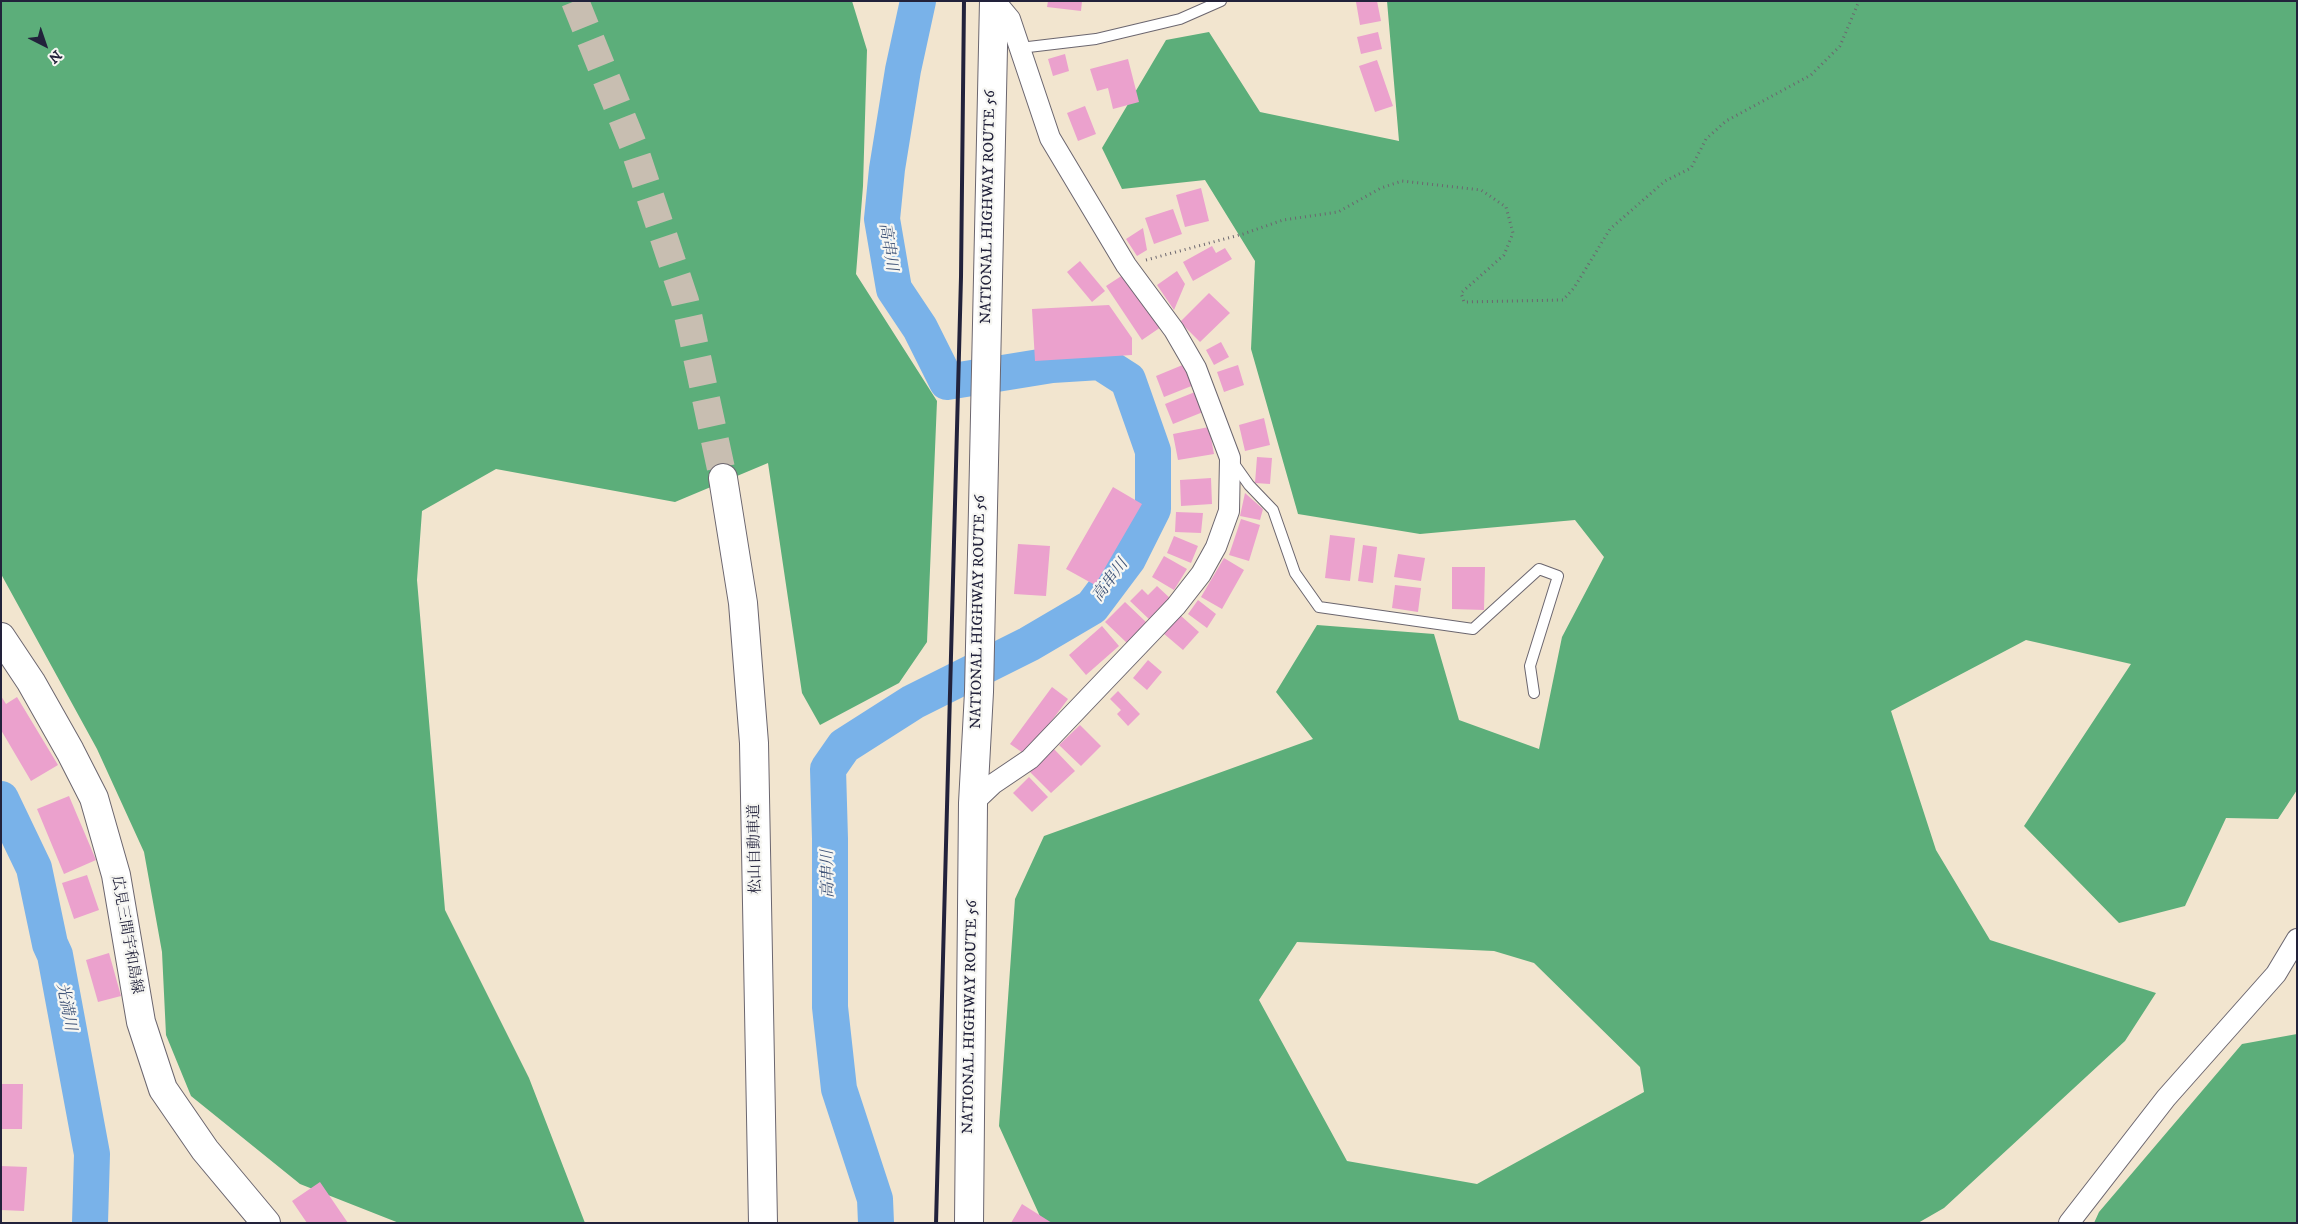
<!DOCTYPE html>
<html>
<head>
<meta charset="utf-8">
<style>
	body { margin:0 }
	#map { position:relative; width:2298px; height:1224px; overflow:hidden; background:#f2e5cf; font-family:"IM FELL DW Pica",serif }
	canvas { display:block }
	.frame { position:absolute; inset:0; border:2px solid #22223b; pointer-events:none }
	.north { position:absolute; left:20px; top:20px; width:50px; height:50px; -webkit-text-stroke:4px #f6f6f2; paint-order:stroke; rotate:139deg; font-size:14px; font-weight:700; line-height:20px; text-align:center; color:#22223b }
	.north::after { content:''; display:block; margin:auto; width:18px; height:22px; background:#22223b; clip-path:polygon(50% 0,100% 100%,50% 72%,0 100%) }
</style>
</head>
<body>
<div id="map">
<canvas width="2298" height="1224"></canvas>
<div class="frame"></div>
<div class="north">N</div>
</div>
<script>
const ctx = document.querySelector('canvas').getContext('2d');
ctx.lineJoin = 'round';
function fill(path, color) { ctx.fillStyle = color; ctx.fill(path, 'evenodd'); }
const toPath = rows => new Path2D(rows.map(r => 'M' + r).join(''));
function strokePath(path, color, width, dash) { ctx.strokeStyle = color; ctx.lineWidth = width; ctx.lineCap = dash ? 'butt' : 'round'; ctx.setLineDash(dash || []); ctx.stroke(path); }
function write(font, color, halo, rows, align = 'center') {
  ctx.font = font + ' "IM FELL DW Pica","Noto Serif JP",serif'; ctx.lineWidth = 4.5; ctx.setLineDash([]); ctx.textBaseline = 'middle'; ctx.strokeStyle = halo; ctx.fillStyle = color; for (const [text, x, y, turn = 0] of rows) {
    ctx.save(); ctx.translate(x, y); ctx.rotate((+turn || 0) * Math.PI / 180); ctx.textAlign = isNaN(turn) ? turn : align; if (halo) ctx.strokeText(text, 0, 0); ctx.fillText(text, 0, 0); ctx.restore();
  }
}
const forest = toPath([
	[1,1,852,1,867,50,863,186,856,274,937,401,927,642,899,683,820,725,802,693,768,463,675,502,496,469,422,511,417,580,445,910,529,1078,585,1223,399,1223,300,1184,191,1096,166,1035,162,952,144,852,97,749,1,574],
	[1387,1,2297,1,2297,790,2278,819,2226,818,2185,906,2119,923,2024,826,2131,664,2026,640,1891,711,1936,850,1990,940,2156,993,2125,1041,1944,1208,1918,1223,1043,1223,999,1126,1015,899,1044,836,1313,739,1276,692,1317,625,1434,634,1459,720,1539,749,1562,637,1604,557,1575,520,1420,534,1298,514,1251,349,1255,261,1205,180,1122,189,1102,148,1166,40,1209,32,1260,112,1399,141],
	[1297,942,1494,951,1534,963,1640,1067,1644,1092,1477,1184,1347,1161,1259,1000],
	[2297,1034,2297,1223,2094,1223,2099,1212,2242,1044]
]);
const river = toPath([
	[1,799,34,868,50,944,55,955,92,1154,90,1223],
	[876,1223,875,1199,839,1089,830,1007,830,839,828,769,844,746,913,702,1029,644,1092,607,1128,559,1153,509,1153,451,1128,380,1100,362,1052,365,947,382,920,328,894,289,882,219,887,169,903,70,918,1]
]);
const building = toPath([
	[1048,1,1082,1,1081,11,1047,7],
	[1377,1,1381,21,1360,25,1356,2],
	[1378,32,1382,49,1361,54,1357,37],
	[1065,54,1069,71,1053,76,1048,59],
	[1128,59,1139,102,1113,109,1108,88,1097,91,1090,69],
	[1377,60,1393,106,1375,112,1359,66],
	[1085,106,1096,134,1078,141,1067,113],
	[1201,188,1209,221,1185,227,1176,195],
	[1173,209,1182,234,1154,244,1145,218],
	[1143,228,1147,250,1137,256,1126,239],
	[1212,246,1216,253,1225,248,1232,259,1193,281,1183,262],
	[1080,261,1105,291,1092,302,1067,272],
	[1177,271,1185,284,1174,310,1157,285],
	[1126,273,1161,327,1142,340,1106,286],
	[1209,293,1230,313,1200,342,1180,322],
	[1109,305,1132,338,1132,355,1035,361,1032,309],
	[1221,342,1229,357,1214,365,1206,350],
	[1185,364,1194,385,1164,397,1156,376],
	[1238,365,1244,385,1224,392,1217,372],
	[1195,392,1203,412,1173,424,1165,404],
	[1264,418,1270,445,1245,451,1239,425],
	[1209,427,1214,454,1178,460,1173,434],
	[1257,457,1272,458,1270,484,1255,483],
	[1211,478,1212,504,1181,506,1180,480],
	[1113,487,1142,504,1095,585,1066,569],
	[1245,493,1263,509,1260,520,1240,516],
	[1176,512,1203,513,1201,533,1175,532],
	[1241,519,1260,525,1249,561,1229,555],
	[1330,535,1355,538,1350,581,1325,578],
	[1174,536,1198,546,1191,563,1167,553],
	[1018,544,1050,546,1046,596,1014,594],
	[1363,545,1377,547,1373,583,1358,581],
	[1398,554,1425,558,1421,581,1394,577],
	[1164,556,1187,569,1174,590,1152,577],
	[1224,558,1244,570,1222,609,1201,597],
	[1452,567,1485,567,1484,610,1452,609],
	[1395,585,1421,588,1418,612,1392,608],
	[1157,586,1172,600,1151,621,1130,601,1142,589,1148,595],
	[1198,600,1216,614,1207,628,1188,614],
	[1125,602,1146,622,1127,643,1105,622],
	[1180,615,1199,632,1183,650,1163,633],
	[1102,626,1119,646,1086,675,1069,655],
	[1148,660,1162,672,1147,690,1133,678],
	[1052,687,1068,699,1026,755,1010,744],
	[1118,691,1140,714,1128,726,1117,714,1121,710,1110,699],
	[1,696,6,704,17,697,58,765,31,781,1,730],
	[1080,725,1101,746,1081,766,1059,745],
	[1054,749,1075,771,1051,793,1030,772],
	[1029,777,1048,797,1032,812,1013,793],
	[69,796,96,860,64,874,37,809],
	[87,875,99,910,74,919,62,883],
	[109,953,121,996,98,1002,86,960],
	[1,1084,23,1084,22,1129,1,1129],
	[1,1166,27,1167,24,1211,1,1210],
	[320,1182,348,1223,307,1223,292,1201],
	[1022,1204,1052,1223,1011,1223]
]);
const highwayTunnel = toPath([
	[575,1,633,145,685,301,723,478]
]);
const path = toPath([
	[1146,260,1243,234,1283,220,1338,212,1381,188,1402,181,1481,190,1506,207,1513,233,1504,255,1461,293,1464,302,1563,300,1574,288,1610,229,1665,181,1691,168,1706,139,1726,121,1811,75,1840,46,1859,1]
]);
const lane = toPath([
	[1020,48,1096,39,1180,19,1221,1],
	[1232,461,1249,485,1273,510,1295,573,1319,607,1473,629,1539,569,1558,576,1530,666,1534,693]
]);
const street = toPath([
	[973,803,993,784,1030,759,1176,606,1201,574,1216,547,1229,511,1230,458,1196,368,1174,330,1126,265,1050,138,1010,19,995,1],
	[2069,1223,2166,1098,2276,974,2297,939]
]);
const primary = toPath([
	[1,637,31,682,70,751,94,798,116,875,141,1022,163,1089,205,1150,266,1223]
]);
const highway = toPath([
	[723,478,743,603,754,743,763,1223],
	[969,1223,973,803,979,692,994,1]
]);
const rail = toPath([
	[936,1223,961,277,964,1]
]);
const streetNames = [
	["NATIONAL HIGHWAY ROUTE 56",989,207,-89],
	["NATIONAL HIGHWAY ROUTE 56",979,612,-89],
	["松山自動車道",756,849,-91],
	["広見三間宇和島線",126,935,80],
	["NATIONAL HIGHWAY ROUTE 56",971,1017,-89]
];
const waterNames = [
	["高串川",887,247,81],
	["高串川",1111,581,-54],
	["高串川",829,874,-91],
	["光満川",65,1007,79]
];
fill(forest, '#5cae7a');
strokePath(river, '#79b2e9', 36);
fill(building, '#eba1cd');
strokePath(highwayTunnel, '#c8beb1', 28, [28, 14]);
strokePath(lane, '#6b666f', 12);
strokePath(street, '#6b666f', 22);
strokePath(primary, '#6b666f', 30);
strokePath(highway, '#6b666f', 30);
strokePath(path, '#6b666f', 3, [1, 4]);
strokePath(lane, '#fff', 10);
strokePath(street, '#fff', 20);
strokePath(primary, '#fff', 28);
strokePath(highway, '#fff', 28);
strokePath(rail, '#22223b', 4);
write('15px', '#22223b', '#f6f6f2', streetNames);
write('italic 16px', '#405478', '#f6f6f2', waterNames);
</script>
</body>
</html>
